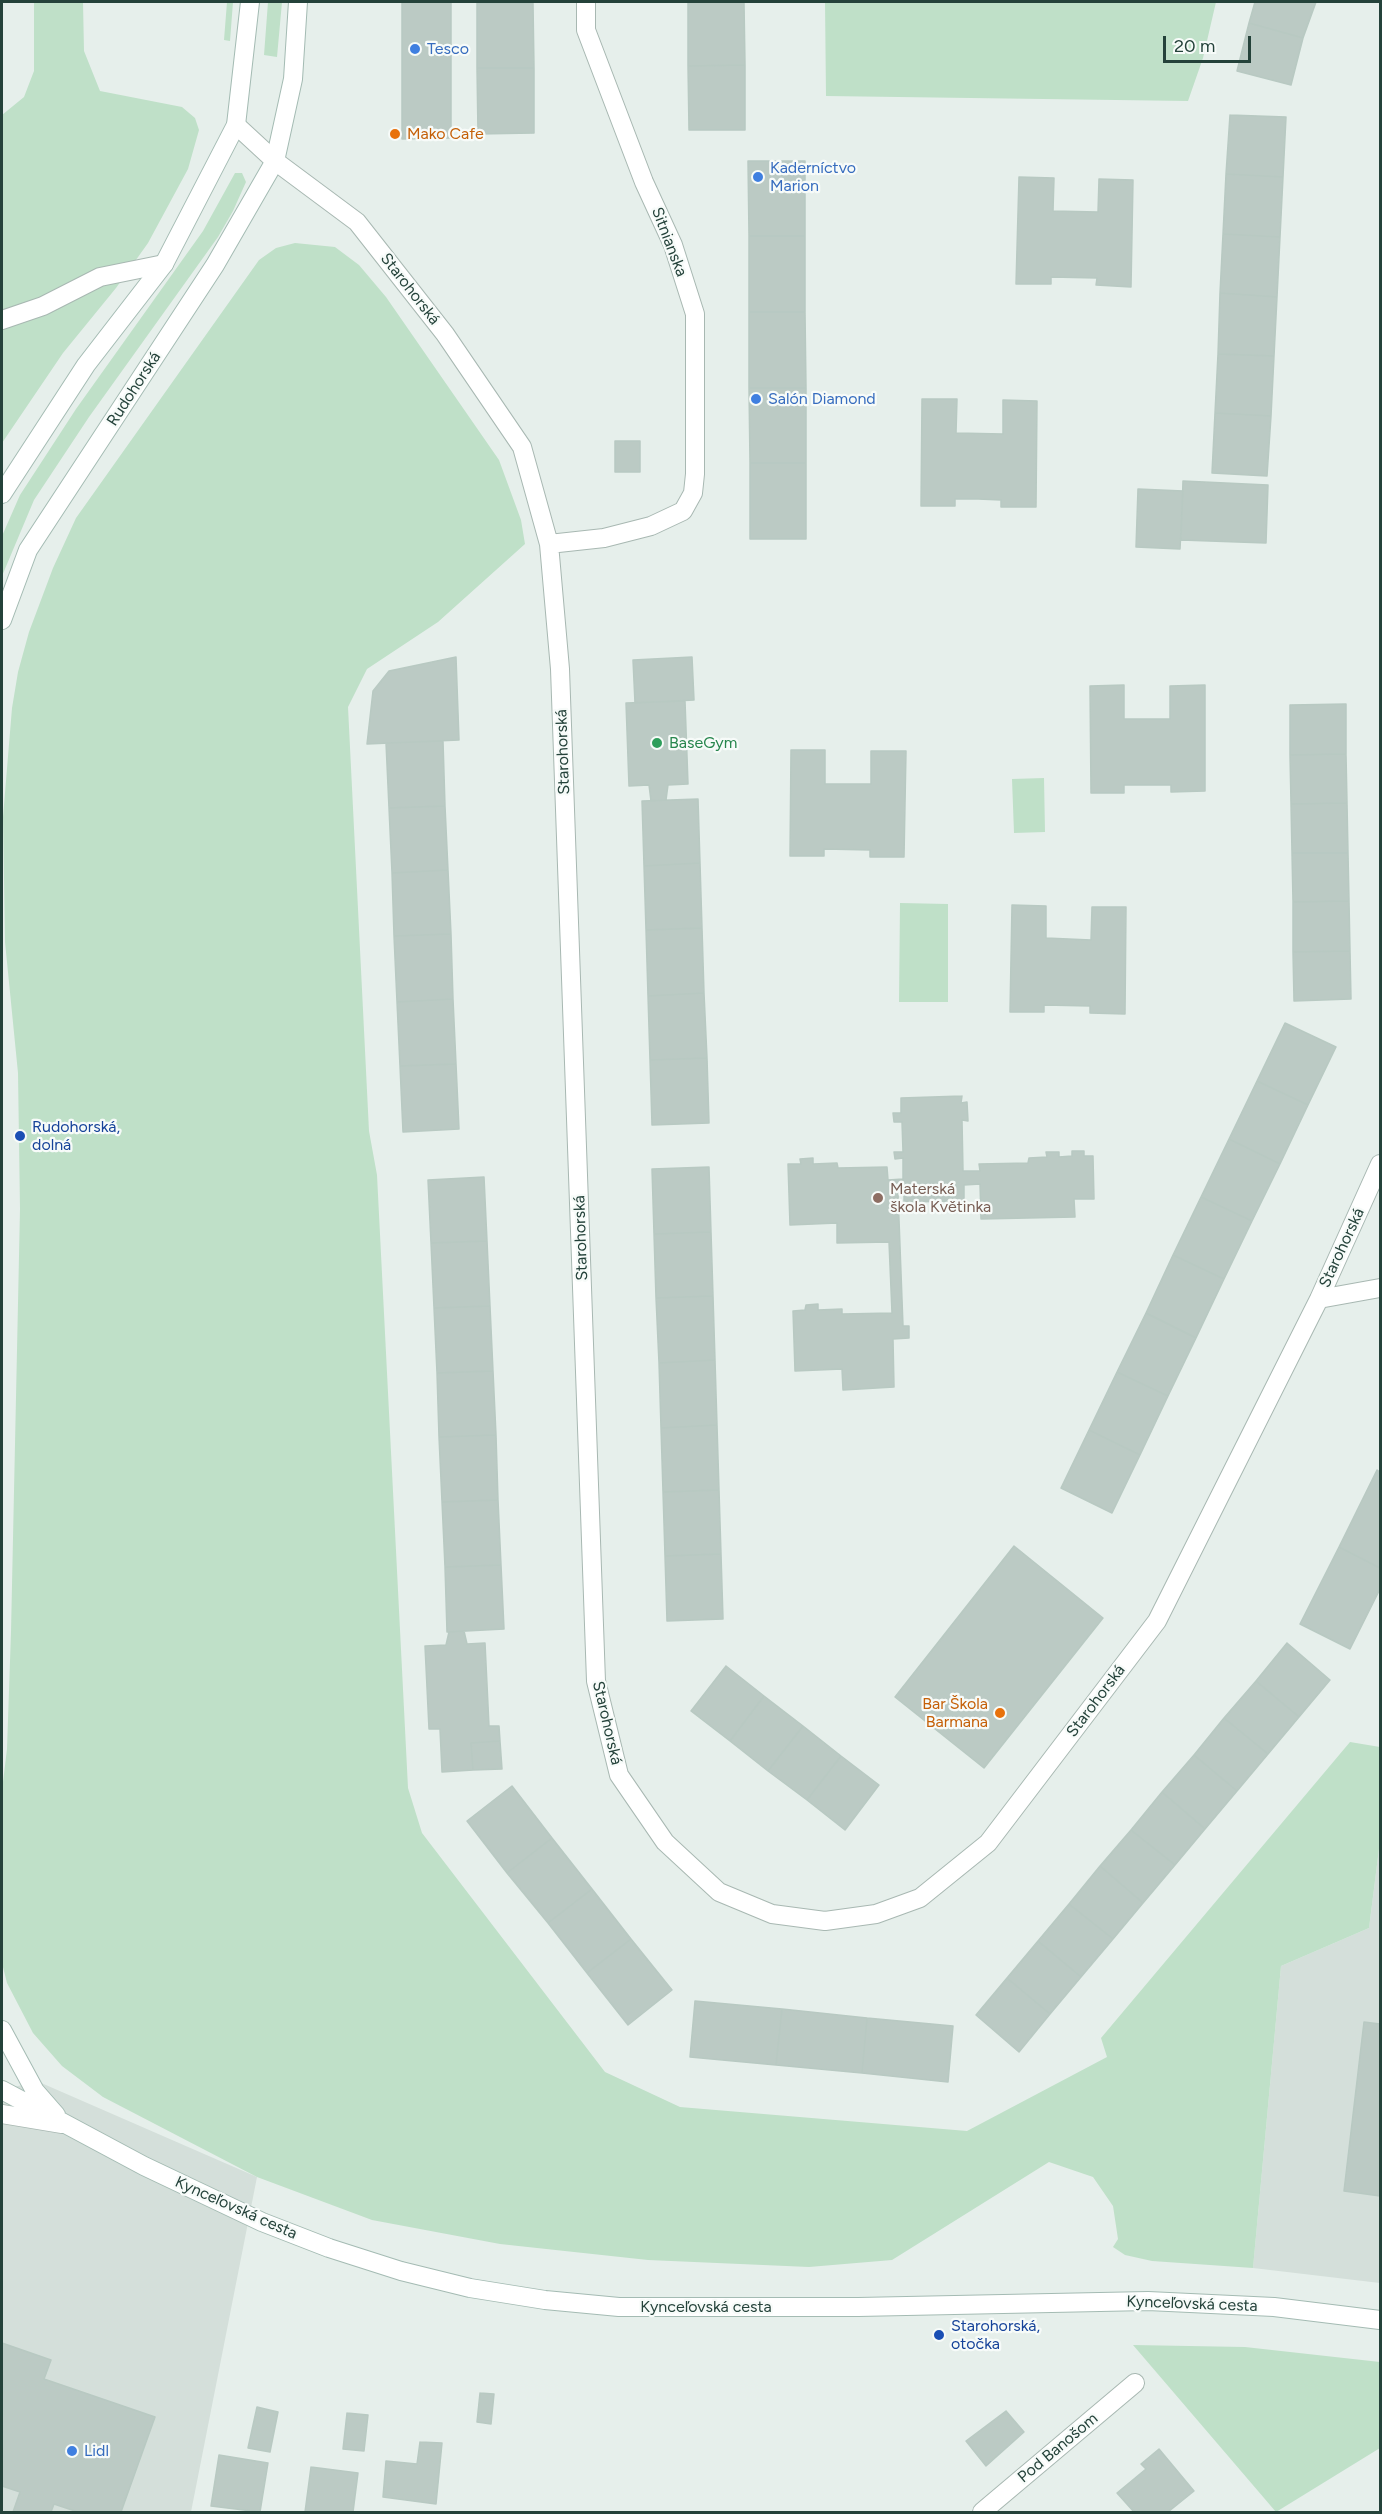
<!DOCTYPE html>
<html>
<head>
<meta charset="utf-8">
<style>
	body { margin:0 }
	#map { position:relative; width:1382px; height:2514px; overflow:hidden; background:#e6efeb; font-family:Figtree,sans-serif }
	canvas { display:block }
	.frame { position:absolute; inset:0; border:3px solid #24423a; pointer-events:none }
	.scale { position:absolute; left:1163px; top:36px; width:88px; height:27px; box-sizing:border-box; border:3px solid #24423a; border-top:0; padding-left:8px; font-size:18px; line-height:21px; white-space:nowrap; color:#24423a; -webkit-text-stroke:4px #f7fbf9; paint-order:stroke }
</style>
</head>
<body>
<div id="map">
<canvas width="1382" height="2514"></canvas>
<div class="frame"></div>
<div class="scale">20 m</div>
</div>
<script>
const ctx = document.querySelector('canvas').getContext('2d');
ctx.lineJoin = 'round';
function fill(path, color) { ctx.fillStyle = color; ctx.fill(path, 'evenodd'); }
const toPath = rows => new Path2D(rows.map(r => 'M' + r).join(''));
function strokePath(path, color, width, dash) { ctx.strokeStyle = color; ctx.lineWidth = width; ctx.lineCap = dash ? 'butt' : 'round'; ctx.setLineDash(dash || []); ctx.stroke(path); }
function write(font, color, halo, rows, align = 'center') {
  ctx.font = font + ' Figtree,sans-serif'; ctx.lineWidth = 4.5; ctx.setLineDash([]); ctx.textBaseline = 'middle'; ctx.strokeStyle = halo; ctx.fillStyle = color; for (const [text, x, y, turn = 0] of rows) {
    ctx.save(); ctx.translate(x, y); ctx.rotate((+turn || 0) * Math.PI / 180); ctx.textAlign = isNaN(turn) ? turn : align; if (halo) ctx.strokeText(text, 0, 0); ctx.fillText(text, 0, 0); ctx.restore();
  }
}
const built = toPath([
	[1380,1841,1380,2283,1253,2268,1281,1966,1369,1928],
	[39,2082,257,2177,191,2512,2,2512,2,2089]
]);
const green = toPath([
	[34,2,83,2,84,51,100,91,182,107,195,118,199,130,188,169,148,243,116,288,63,353,2,443,2,115,24,97,34,71],
	[227,2,233,2,230,41,224,40],
	[268,2,282,2,277,57,264,55],
	[825,2,1216,2,1203,58,1188,101,826,96],
	[235,173,242,173,246,182,233,211,218,237,89,417,34,500,2,576,2,536,20,495,76,409,203,231],
	[295,243,335,247,359,265,386,297,499,460,521,520,525,544,438,622,367,669,348,707,369,1131,377,1175,408,1788,422,1833,605,2072,680,2107,967,2131,1107,2057,1101,2038,1350,1742,1380,1747,1380,1841,1369,1928,1281,1966,1253,2268,1152,2261,1125,2255,1113,2247,1118,2239,1113,2206,1093,2177,1049,2162,892,2260,809,2267,648,2260,500,2244,372,2220,257,2177,103,2097,62,2066,33,2033,7,1983,2,1963,2,1790,7,1749,11,1632,20,1209,18,1073,5,942,3,817,12,708,18,672,29,632,53,568,76,518,259,260,276,248],
	[1044,778,1045,832,1014,833,1012,779],
	[900,903,948,904,948,1002,899,1002],
	[1133,2345,1245,2347,1380,2362,1380,2448,1276,2512]
]);
const building = toPath([
	[402,2,451,2,451,138,402,139,402,2],
	[477,2,533,2,533,3,477,3,477,2],
	[688,2,744,2,745,65,688,66,688,2],
	[1255,2,1316,2,1303,38,1249,23,1255,2],
	[477,3,533,3,534,68,477,68,477,3],
	[1249,23,1303,38,1291,85,1237,71,1249,23],
	[745,65,745,130,689,130,688,66,745,65],
	[477,68,534,68,534,133,478,134,477,68],
	[1230,115,1286,117,1283,177,1226,174,1230,115],
	[748,161,805,161,805,236,749,236,748,161],
	[1226,174,1283,177,1280,237,1223,234,1226,174],
	[1019,177,1054,178,1053,211,1098,212,1099,179,1133,180,1131,287,1096,285,1097,278,1051,277,1051,284,1016,284,1019,177],
	[1223,234,1280,237,1277,297,1220,293,1223,234],
	[749,236,805,236,805,312,749,312,749,236],
	[1220,293,1277,297,1274,356,1218,354,1220,293],
	[749,312,805,312,806,388,749,388,749,312],
	[1218,354,1274,356,1271,416,1215,413,1218,354],
	[749,388,806,388,806,463,750,463,749,388],
	[922,399,957,399,956,433,1003,434,1003,400,1037,401,1036,507,1001,507,1001,500,978,499,955,499,955,506,921,506,922,399],
	[1215,413,1271,416,1267,476,1212,473,1215,413],
	[615,441,640,441,640,472,615,472,615,441],
	[750,463,806,463,806,539,750,539,750,463],
	[1183,481,1268,485,1266,543,1181,540,1183,481],
	[1138,489,1183,491,1180,549,1136,547,1138,489],
	[456,657,459,740,367,744,373,691,389,671,456,657],
	[692,657,694,700,635,703,633,660,692,657],
	[1124,685,1124,719,1170,719,1170,686,1205,685,1205,791,1171,792,1171,785,1124,785,1124,793,1091,793,1090,686,1124,685],
	[685,701,688,784,668,785,666,800,651,801,649,785,629,786,626,703,685,701],
	[1346,704,1346,754,1290,755,1290,705,1346,704],
	[443,741,445,806,389,808,386,743,443,741],
	[791,750,825,750,825,784,871,784,871,751,906,751,904,857,870,857,870,850,824,849,824,856,790,856,791,750],
	[1346,754,1347,803,1291,804,1290,755,1346,754],
	[698,799,700,863,644,866,642,801,698,799],
	[1347,803,1348,853,1292,853,1291,804,1347,803],
	[445,806,448,870,392,873,389,808,445,806],
	[1292,853,1348,853,1349,901,1293,902,1292,853],
	[700,863,702,928,646,930,644,866,700,863],
	[448,870,451,934,394,936,392,873,448,870],
	[1349,901,1350,951,1293,952,1293,902,1349,901],
	[1012,905,1046,906,1046,938,1091,940,1092,907,1126,907,1125,1014,1090,1013,1090,1006,1044,1005,1044,1012,1010,1012,1012,905],
	[702,928,704,993,648,996,646,930,702,928],
	[451,934,453,999,397,1002,394,936,451,934],
	[1350,951,1351,999,1294,1001,1293,952,1350,951],
	[704,993,707,1058,650,1060,648,996,704,993],
	[453,999,456,1064,400,1066,397,1002,453,999],
	[1285,1023,1336,1047,1308,1105,1257,1081,1285,1023],
	[707,1058,709,1123,652,1125,650,1060,707,1058],
	[456,1064,459,1129,403,1132,400,1066,456,1064],
	[1257,1081,1308,1105,1280,1164,1229,1139,1257,1081],
	[962,1096,961,1103,967,1102,968,1121,962,1120,963,1171,980,1171,979,1164,1028,1163,1029,1158,1047,1157,1046,1152,1059,1152,1059,1157,1072,1156,1072,1151,1084,1151,1084,1156,1093,1156,1094,1199,1074,1199,1075,1217,981,1219,980,1184,964,1185,964,1201,904,1202,904,1192,898,1193,903,1326,909,1326,909,1338,893,1339,894,1387,843,1390,842,1369,795,1371,793,1311,805,1310,806,1305,818,1304,818,1310,842,1309,842,1314,892,1313,889,1242,837,1243,837,1223,790,1225,788,1164,801,1164,800,1159,813,1158,813,1164,837,1163,838,1168,887,1167,888,1180,903,1179,903,1158,895,1159,894,1152,903,1152,902,1122,894,1122,893,1113,901,1113,901,1098,962,1096],
	[1229,1139,1280,1164,1252,1221,1201,1197,1229,1139],
	[709,1167,711,1232,654,1234,652,1169,709,1167],
	[484,1177,487,1241,431,1243,428,1180,484,1177],
	[1201,1197,1252,1221,1224,1279,1173,1255,1201,1197],
	[711,1232,713,1296,656,1298,654,1234,711,1232],
	[487,1241,490,1306,434,1308,431,1243,487,1241],
	[1173,1255,1224,1279,1196,1338,1146,1313,1173,1255],
	[713,1296,715,1360,659,1363,656,1298,713,1296],
	[490,1306,493,1371,437,1373,434,1308,490,1306],
	[1146,1313,1196,1338,1168,1396,1117,1372,1146,1313],
	[715,1360,717,1425,661,1428,659,1363,715,1360],
	[493,1371,496,1435,439,1437,437,1373,493,1371],
	[1117,1372,1168,1396,1140,1455,1089,1430,1117,1372],
	[717,1425,719,1490,663,1492,661,1428,717,1425],
	[1089,1430,1140,1455,1112,1513,1061,1488,1089,1430],
	[496,1435,498,1500,442,1502,439,1437,496,1435],
	[1377,1470,1380,1472,1380,1568,1339,1547,1377,1470],
	[719,1490,721,1554,665,1556,663,1492,719,1490],
	[498,1500,501,1565,445,1567,442,1502,498,1500],
	[1014,1546,1103,1618,984,1768,895,1697,1014,1546],
	[1339,1547,1380,1568,1380,1589,1350,1649,1300,1624,1339,1547],
	[721,1554,723,1619,667,1621,665,1556,721,1554],
	[501,1565,504,1629,447,1632,445,1567,501,1565],
	[464,1631,467,1644,485,1643,489,1726,499,1726,500,1741,471,1743,473,1770,442,1772,440,1729,429,1729,425,1646,446,1645,449,1632,464,1631],
	[1287,1643,1330,1680,1299,1717,1256,1681,1287,1643],
	[726,1666,764,1696,730,1741,691,1711,726,1666],
	[1256,1681,1299,1717,1268,1754,1224,1718,1256,1681],
	[764,1696,803,1726,768,1771,730,1741,764,1696],
	[1224,1718,1268,1754,1237,1791,1194,1755,1224,1718],
	[803,1726,841,1756,807,1800,768,1771,803,1726],
	[500,1741,502,1769,473,1770,471,1743,500,1741],
	[1194,1755,1237,1791,1205,1829,1162,1792,1194,1755],
	[841,1756,879,1785,845,1830,807,1800,841,1756],
	[512,1786,552,1838,507,1873,467,1821,512,1786],
	[1162,1792,1205,1829,1175,1865,1131,1830,1162,1792],
	[1131,1830,1175,1865,1143,1903,1100,1866,1131,1830],
	[552,1838,592,1889,548,1923,507,1873,552,1838],
	[1100,1866,1143,1903,1113,1939,1069,1904,1100,1866],
	[592,1889,631,1939,587,1973,548,1923,592,1889],
	[1069,1904,1113,1939,1081,1977,1038,1941,1069,1904],
	[631,1939,672,1990,628,2025,587,1973,631,1939],
	[1038,1941,1081,1977,1050,2014,1007,1978,1038,1941],
	[1007,1978,1050,2014,1019,2052,976,2015,1007,1978],
	[695,2001,782,2009,776,2065,690,2057,695,2001],
	[782,2009,867,2018,862,2073,776,2065,782,2009],
	[867,2018,953,2026,948,2082,862,2073,867,2018],
	[1364,2022,1380,2024,1380,2196,1344,2191,1364,2022],
	[2,2343,51,2360,44,2379,155,2417,121,2512,78,2512,54,2504,51,2512,13,2512,20,2492,2,2486,2,2343],
	[480,2393,494,2394,491,2424,477,2422,480,2393],
	[257,2407,278,2412,270,2452,248,2448,257,2407],
	[1006,2411,1024,2432,986,2466,966,2441,1006,2411],
	[347,2413,368,2415,364,2451,343,2449,347,2413],
	[420,2442,442,2443,436,2504,383,2497,386,2461,417,2464,420,2442],
	[1159,2449,1194,2491,1168,2512,1134,2512,1117,2493,1146,2469,1141,2464,1159,2449],
	[219,2455,268,2463,260,2512,211,2506,219,2455],
	[311,2467,358,2473,353,2512,305,2512,311,2467]
]);
const street = toPath([
	[236,125,275,161,357,222,445,334,522,447,549,544,560,669,596,1681,619,1775,665,1842,719,1892,772,1914,825,1921,876,1914,920,1898,988,1843,1157,1621,1319,1299,1380,1164],
	[2,320,43,306,100,277,164,264],
	[549,544,604,538,651,526,683,511,693,493,695,474,695,314,673,245,644,182,586,30,586,2],
	[1319,1299,1380,1288],
	[2,2114,62,2124],
	[982,2512,1135,2383]
]);
const secondary = toPath([
	[2,494,86,365,164,264,236,125,250,2],
	[2,620,28,550,215,265,275,161,293,79,298,2],
	[2,2030,35,2091,56,2115],
	[2,2090,144,2166,262,2222,329,2248,401,2271,470,2288,545,2300,619,2307,858,2307,1148,2301,1274,2307,1380,2320]
]);
const markers = [
	[415,49,6,"#3f7fe0"],
	[395,134,6,"#e8710a"],
	[758,177,6,"#3f7fe0"],
	[756,399,6,"#3f7fe0"],
	[657,743,6,"#2e9e5b"],
	[20,1136,6,"#1a4fb4"],
	[878,1198,6,"#8d6e63"],
	[1000,1713,6,"#e8710a"],
	[939,2335,6,"#1a4fb4"],
	[72,2451,6,"#3f7fe0"]
];
const shopNames = [
	["Tesco",427,49],
	["Kaderníctvo",770,168],
	["Marion",770,186],
	["Salón Diamond",768,399],
	["Lidl",84,2451]
];
const foodNames = [
	["Mako Cafe",407,134],
	["Bar Škola",988,1704,"right"],
	["Barmana",988,1722,"right"]
];
const streetNames = [
	["Sitnianska",669,242,69],
	["Starohorská",410,289,52],
	["Rudohorská",134,389,-57],
	["Starohorská",563,752,-92],
	["Starohorská",581,1238,-92],
	["Starohorská",1342,1248,-65],
	["Starohorská",1096,1701,-53],
	["Starohorská",607,1723,77],
	["Kynceľovská cesta",236,2208,24],
	["Kynceľovská cesta",1192,2304,2],
	["Kynceľovská cesta",706,2307],
	["Pod Banošom",1058,2448,-40]
];
const leisureNames = [
	["BaseGym",669,743]
];
const transitNames = [
	["Rudohorská,",32,1127],
	["dolná",32,1145],
	["Starohorská,",951,2326],
	["otočka",951,2344]
];
const educationNames = [
	["Materská",890,1189],
	["škola Květinka",890,1207]
];
fill(built, '#d4dfda');
fill(green, '#bfe0c8');
fill(building, '#bbcac4');
strokePath(building, '#b8c9c2', 1.5);
strokePath(street, '#a8b8b2', 20);
strokePath(secondary, '#a4bbb3', 20);
strokePath(street, '#fff', 18);
strokePath(secondary, '#fff', 18);
for (const [x, y, r, color] of markers) { const dot = new Path2D(); dot.arc(x, y, r, 0, 2 * Math.PI); ctx.fillStyle = color; ctx.fill(dot); strokePath(dot, '#f7fbf9', 2); }
write('16px', '#366cbe', '#f7fbf9', shopNames, 'left');
write('16px', '#c56008', '#f7fbf9', foodNames, 'left');
write('16px', '#24423a', '#f7fbf9', streetNames);
write('16px', '#27864d', '#f7fbf9', leisureNames, 'left');
write('16px', '#164399', '#f7fbf9', transitNames, 'left');
write('16px', '#785e54', '#f7fbf9', educationNames, 'left');
</script>
</body>
</html>
